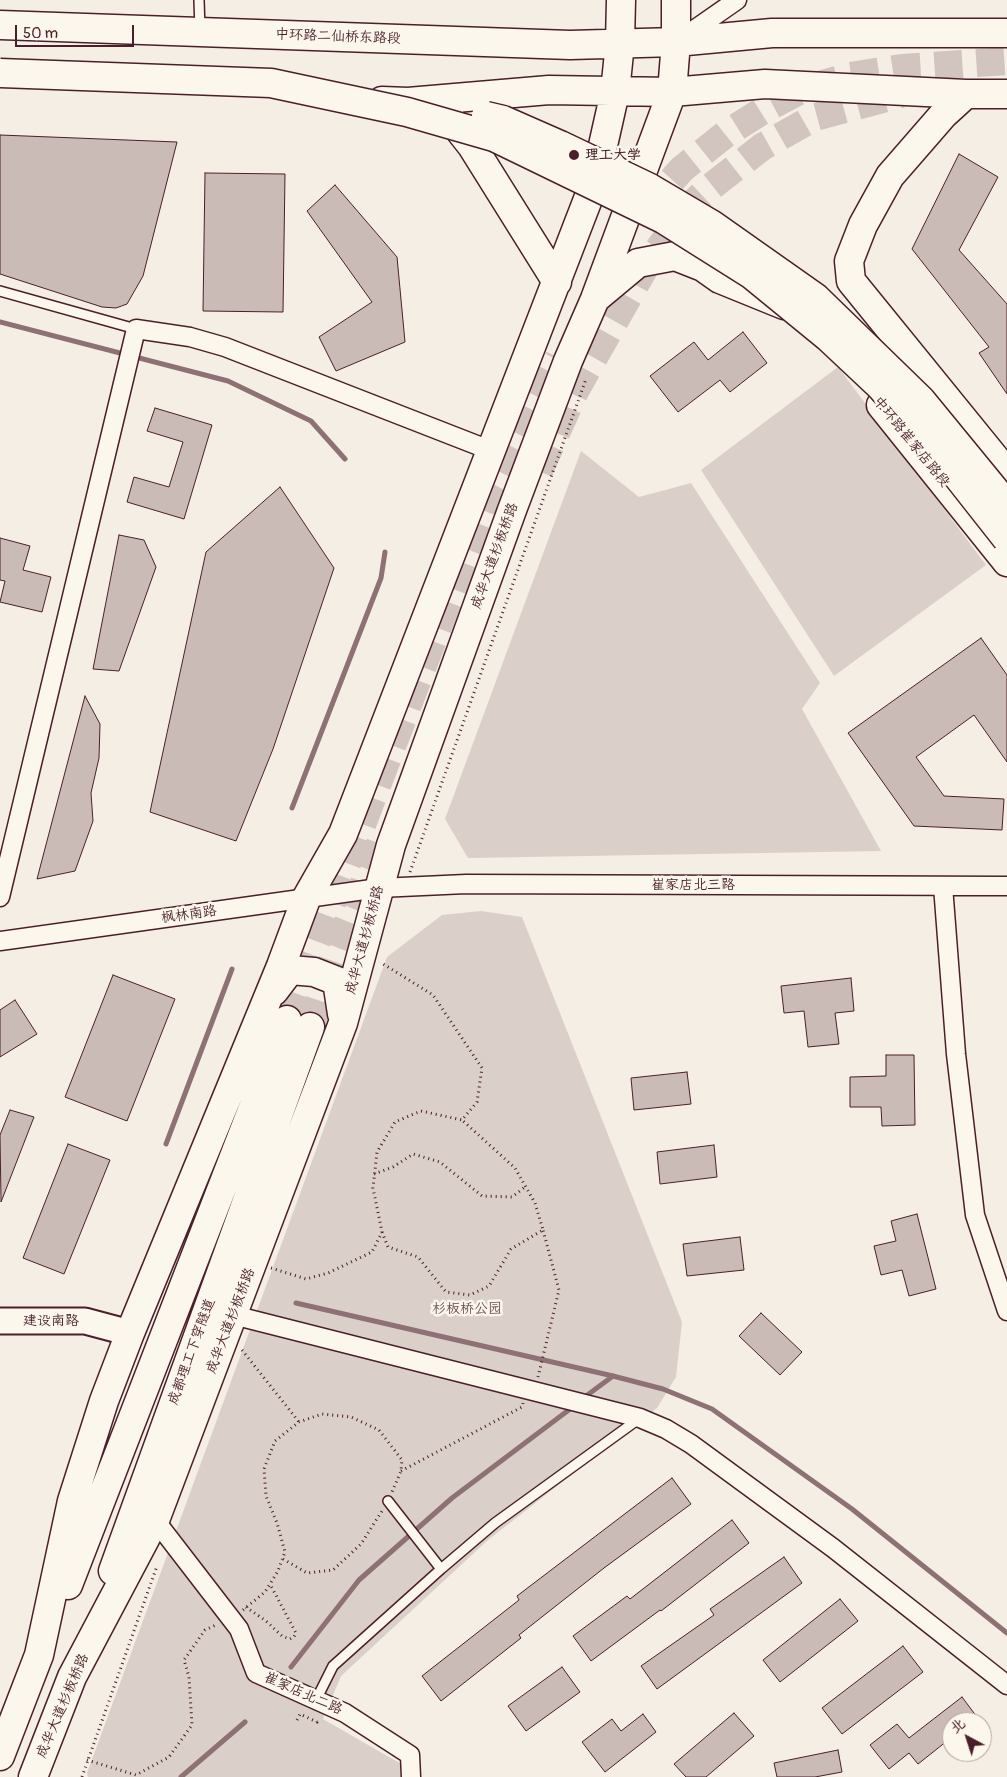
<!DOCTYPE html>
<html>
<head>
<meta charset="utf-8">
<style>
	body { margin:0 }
	#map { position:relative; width:1007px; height:1777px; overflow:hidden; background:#f4eee4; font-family:Pangolin,"LXGW WenKai TC",sans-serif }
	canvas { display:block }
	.north { position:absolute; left:942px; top:1712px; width:50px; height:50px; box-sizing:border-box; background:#fbf7ec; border:1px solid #b4a19f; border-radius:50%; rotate:320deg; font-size:14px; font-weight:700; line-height:20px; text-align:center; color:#4a1f2b }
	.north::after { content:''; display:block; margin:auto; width:18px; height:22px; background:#4a1f2b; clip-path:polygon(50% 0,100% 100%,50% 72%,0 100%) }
	.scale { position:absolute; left:15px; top:25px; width:119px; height:22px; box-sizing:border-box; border:2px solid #4a1f2b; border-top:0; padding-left:6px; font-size:15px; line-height:18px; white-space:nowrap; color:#4a1f2b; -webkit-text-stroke:4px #fbf7ec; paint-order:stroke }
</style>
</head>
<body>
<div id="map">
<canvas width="1007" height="1777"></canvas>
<div class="north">北</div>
<div class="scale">50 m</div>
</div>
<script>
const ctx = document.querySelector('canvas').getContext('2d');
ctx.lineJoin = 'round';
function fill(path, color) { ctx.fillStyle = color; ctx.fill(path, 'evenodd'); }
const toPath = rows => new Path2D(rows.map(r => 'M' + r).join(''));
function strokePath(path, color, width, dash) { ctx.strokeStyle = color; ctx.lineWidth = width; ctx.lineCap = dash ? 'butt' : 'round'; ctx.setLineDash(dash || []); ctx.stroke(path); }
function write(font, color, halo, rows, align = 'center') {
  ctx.font = font + ' Pangolin,"LXGW WenKai TC",sans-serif'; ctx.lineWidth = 5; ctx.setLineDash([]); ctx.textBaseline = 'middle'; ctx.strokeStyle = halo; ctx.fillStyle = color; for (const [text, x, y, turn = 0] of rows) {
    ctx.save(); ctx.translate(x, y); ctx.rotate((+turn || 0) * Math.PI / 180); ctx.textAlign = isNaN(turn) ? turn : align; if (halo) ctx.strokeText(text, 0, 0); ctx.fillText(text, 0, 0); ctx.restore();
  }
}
const green = toPath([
	[838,367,986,565,834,676,701,470],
	[581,451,639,497,691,483,820,683,802,709,881,851,468,858,445,819],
	[481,911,522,917,682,1322,676,1377,657,1408,488,1540,341,1676,323,1719,403,1765,403,1777,88,1777,87,1773,387,957,442,915]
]);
const stream = toPath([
	[0,322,228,381,311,421,345,459],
	[292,808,381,578,385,552],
	[166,1144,232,969],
	[296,1303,613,1376,663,1389,712,1409,852,1509,1007,1633],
	[582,1399,613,1376],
	[291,1667,359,1580,452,1498,574,1406],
	[181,1777,245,1722]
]);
const building = toPath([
	[0,135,177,142,143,276,127,304,116,308,102,307,0,274,0,135],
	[959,154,998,177,959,250,1007,304,1007,394,979,353,989,347,912,249,959,154],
	[205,173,285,174,283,312,203,311,205,173],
	[335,185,397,257,405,342,336,371,319,337,372,302,307,211,335,185],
	[743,332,767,363,730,392,720,380,678,412,650,376,694,342,708,360,743,332],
	[155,408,212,425,184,519,127,502,134,477,169,487,183,442,147,431,155,408],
	[280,487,334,568,273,749,236,841,150,812,206,552,280,487],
	[119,535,144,540,156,567,119,671,93,669,119,535],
	[0,538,30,546,23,570,51,577,42,612,0,602,5,581,0,580,0,538],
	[981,638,1007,675,1007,762,974,715,916,757,944,796,1004,799,1002,830,914,826,848,733,981,638],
	[85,696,100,724,99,758,91,793,93,821,75,871,37,879,85,696],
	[113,975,175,999,127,1121,65,1097,113,975],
	[851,978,854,1011,835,1013,839,1044,808,1047,804,1011,784,1013,781,986,851,978],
	[15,1000,37,1034,0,1057,0,1010,15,1000],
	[886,1055,914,1055,915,1125,882,1126,881,1107,850,1107,850,1077,886,1076,886,1055],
	[687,1072,691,1104,634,1110,631,1078,687,1072],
	[10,1110,34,1117,1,1202,0,1135,10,1110],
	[68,1144,110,1160,64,1274,23,1258,68,1144],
	[714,1145,717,1177,660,1184,657,1152,714,1145],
	[917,1214,936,1289,909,1296,902,1270,881,1275,874,1246,896,1241,891,1221,917,1214],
	[740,1237,744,1270,687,1276,683,1244,740,1237],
	[761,1313,802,1352,780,1375,739,1336,761,1313],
	[672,1478,691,1504,604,1568,519,1635,521,1638,441,1701,422,1676,519,1600,517,1596,672,1478],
	[732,1520,749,1543,661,1611,660,1610,591,1661,573,1636,627,1596,630,1599,732,1520],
	[784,1557,802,1583,657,1689,641,1666,714,1615,710,1609,784,1557],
	[840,1599,858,1621,780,1682,763,1660,840,1599],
	[903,1646,923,1672,842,1734,822,1708,903,1646],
	[562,1667,580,1692,526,1731,508,1706,562,1667],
	[962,1697,977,1717,971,1722,952,1722,952,1737,918,1764,909,1753,889,1769,870,1745,897,1724,909,1738,962,1697],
	[734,1713,754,1736,706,1777,686,1777,674,1764,734,1713],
	[643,1714,656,1732,605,1772,582,1742,612,1719,621,1731,643,1714],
	[838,1750,842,1772,815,1777,777,1777,774,1763,838,1750]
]);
const primaryTunnel = toPath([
	[644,211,682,169,727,133,767,108,799,91,850,76,902,68,1007,61],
	[539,471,575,391,644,269,690,206,707,190,762,147,815,117,901,94],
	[287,1020,485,504,559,358],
	[310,1027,333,959,385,832]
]);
const path = toPath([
	[410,872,586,379],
	[374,1174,393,1167,413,1154,440,1162,482,1196,512,1197,525,1187],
	[382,1232,388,1247,418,1257,446,1292,470,1295,489,1286,511,1249,543,1230,535,1203,515,1168,462,1120],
	[271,1268,306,1279,328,1273,372,1252,382,1232,373,1188,377,1152,395,1122,421,1111,462,1120,477,1102,482,1068,433,995,380,962],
	[242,1350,299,1422],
	[538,1377,559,1290,543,1230],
	[401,1471,522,1407,523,1403],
	[283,1559,307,1573,333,1570,361,1544,382,1511],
	[246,1607,266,1621,282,1636,290,1639,294,1637,296,1633,270,1584],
	[243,1610,265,1592,278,1571,285,1552,277,1523,266,1496,264,1469,275,1441,299,1422,322,1414,351,1417,379,1430,402,1460,401,1471,392,1492],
	[297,1720,300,1714,317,1722,318,1719],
	[87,1760,136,1775,169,1757,192,1725,189,1677,184,1660,205,1630,216,1625],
	[82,1777,157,1566]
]);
const lane = toPath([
	[199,0,200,30],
	[0,291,136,329],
	[388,1501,441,1569],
	[316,1700,333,1666,441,1569,495,1523,640,1418]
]);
const street = toPath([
	[681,39,737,0],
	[943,886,956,1054,975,1215,1007,1311],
	[0,897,136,329,190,337,225,347,492,451],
	[0,941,379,888,466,884,1007,886],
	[233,1315,640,1418,666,1429,691,1444,833,1548,1007,1685],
	[155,1520,239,1629,256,1673,345,1713,410,1755,411,1777]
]);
const secondary = toPath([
	[0,1321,85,1321,130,1333]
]);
const primary = toPath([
	[0,25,570,45,676,42,772,33,1007,33],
	[966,94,943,115,890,176,863,225,849,261,851,281,1007,473],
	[382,101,408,102,549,90,672,92,765,84,966,94,1007,94],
	[447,116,450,118,472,146,557,282],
	[596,298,638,263,675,256,703,267,720,279,784,305],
	[881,405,1007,562],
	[274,991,290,970,314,972,337,981,342,1014],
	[113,1571,310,1027],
	[68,1585,287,1020],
	[0,1756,39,1655,72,1501,104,1401,130,1333,281,966,306,899,343,834,595,181,615,92,620,43,621,0],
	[33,1777,72,1677,155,1520,343,1023,391,845,512,510,568,361,595,299,672,92,676,42,676,0]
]);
const primaryBridge = toPath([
	[0,73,271,83,407,112,494,137,663,219,752,275,829,338,879,385,933,445,1007,539],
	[486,116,503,120,560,145,650,188,711,224,816,298,921,400,1007,505]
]);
const markers = [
	[574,155,6,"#4a1f2b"]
];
const streetNames = [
	["中环路二仙桥东路段",338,37,2],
	["中环路崔家店路段",911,442,51],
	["成华大道杉板桥路",495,556,-70],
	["崔家店北三路",693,885],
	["枫林南路",189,915,-8],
	["成华大道杉板桥路",365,940,-75],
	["建设南路",51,1321],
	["成华大道杉板桥路",231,1321,-69],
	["成都理工下穿隧道",192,1352,-70],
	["崔家店北二路",303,1694,24],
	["成华大道杉板桥路",63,1706,-67]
];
const poiNames = [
	["理工大学",585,155]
];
const parkNames = [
	["杉板桥公园",467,1309]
];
fill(green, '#dbd0c9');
strokePath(stream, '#8d7174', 5);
fill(building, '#cabbb6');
strokePath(building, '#4a1f2b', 1);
strokePath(primaryTunnel, '#d2c5bf', 28, [28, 14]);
strokePath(lane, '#4a1f2b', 12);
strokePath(street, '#4a1f2b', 21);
strokePath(secondary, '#4a1f2b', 29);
strokePath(primary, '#4a1f2b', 31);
strokePath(path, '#4a1f2b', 3, [1, 4]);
strokePath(lane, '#fbf7ec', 9);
strokePath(street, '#fbf7ec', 18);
strokePath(secondary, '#fbf7ec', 25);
strokePath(primary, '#fbf7ec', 28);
strokePath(primaryBridge, '#4a1f2b', 31, []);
strokePath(primaryBridge, '#fbf7ec', 28);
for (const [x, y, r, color] of markers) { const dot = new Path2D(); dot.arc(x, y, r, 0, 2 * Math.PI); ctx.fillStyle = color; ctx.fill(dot); strokePath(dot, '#fbf7ec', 2); }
write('14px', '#4a1f2b', '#fbf7ec', streetNames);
write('bold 14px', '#4a1f2b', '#fbf7ec', poiNames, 'left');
write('14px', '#6e4b52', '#fbf7ec', parkNames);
</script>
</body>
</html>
